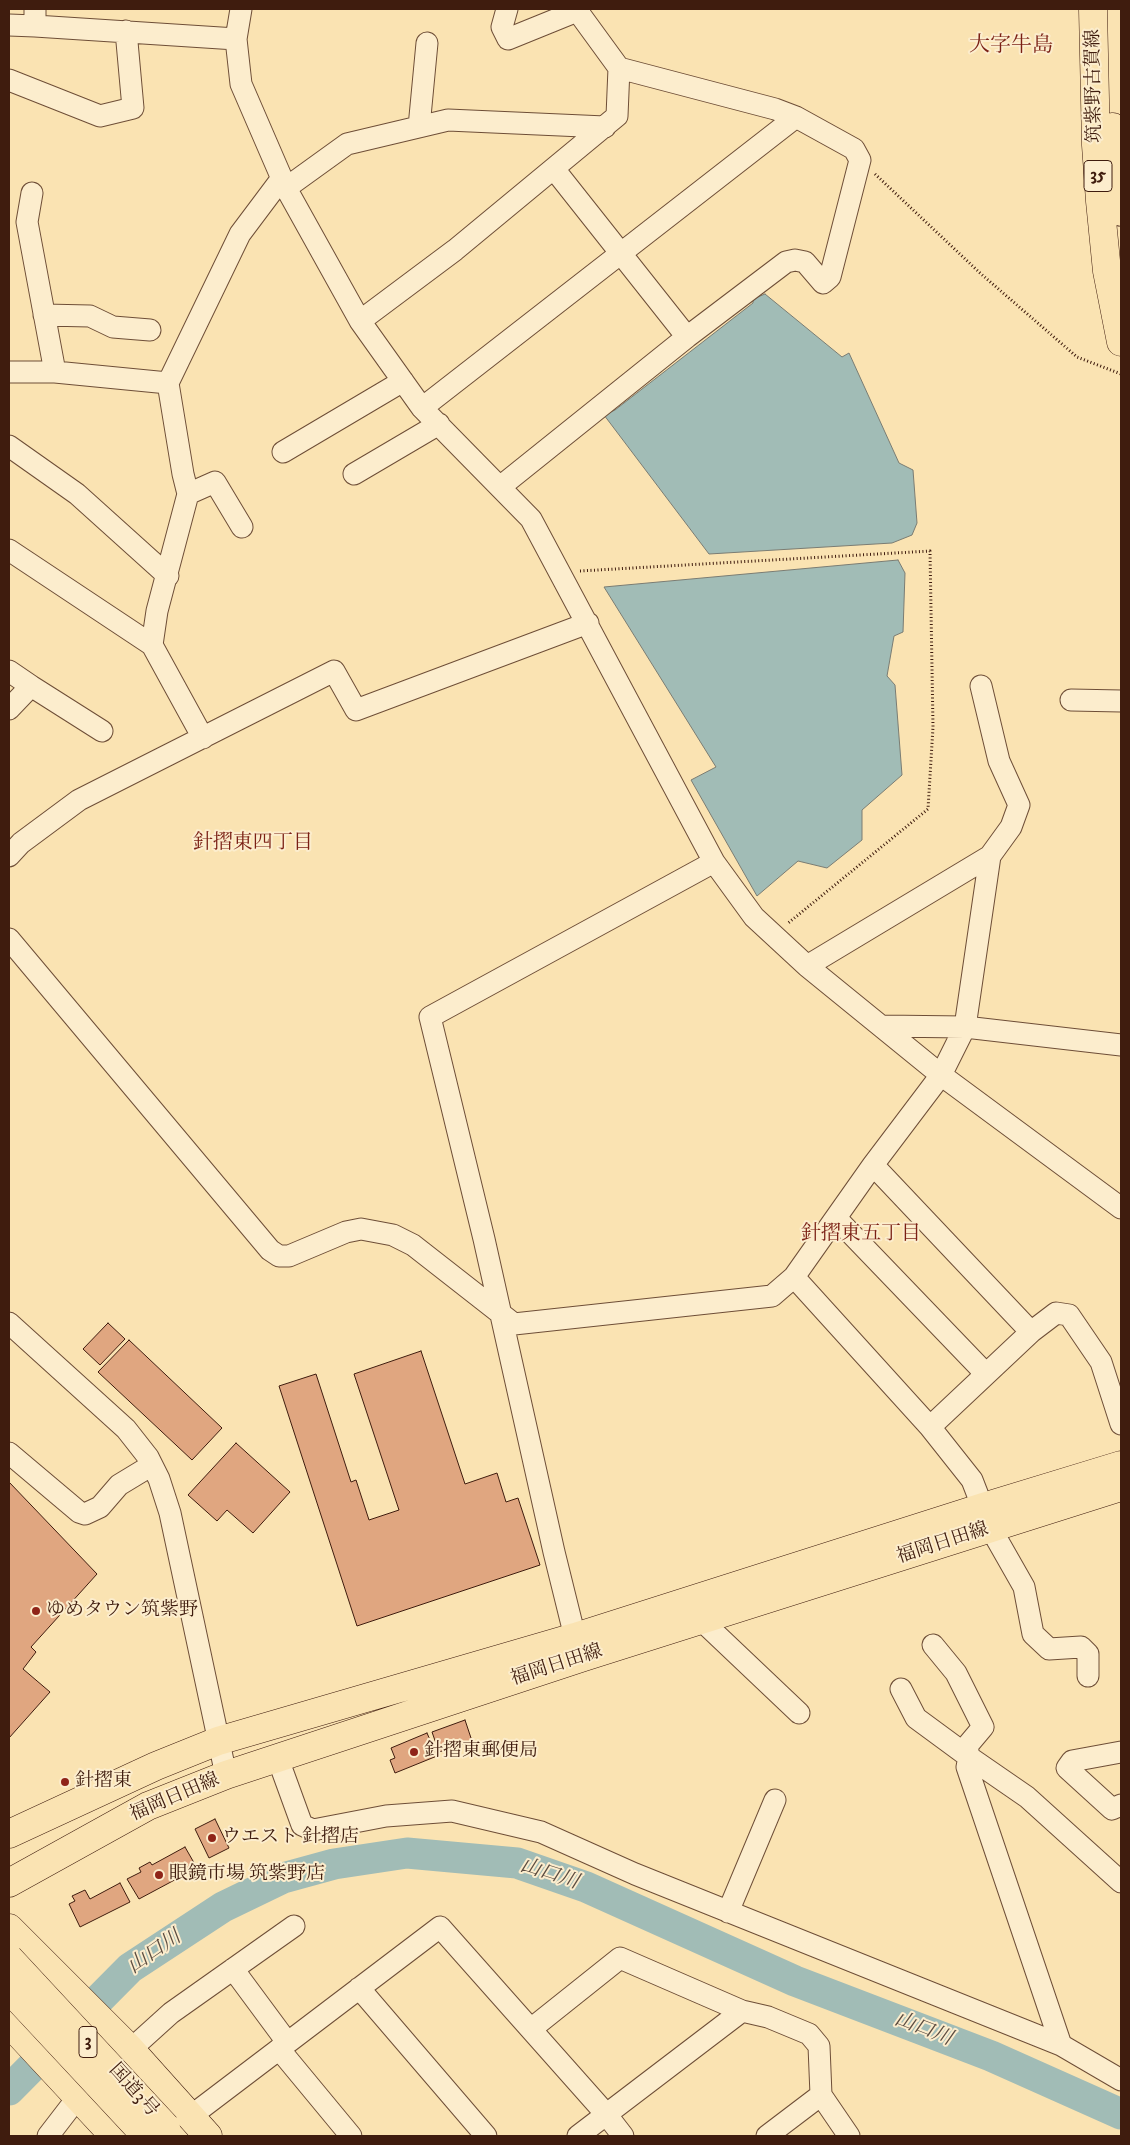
<!DOCTYPE html>
<html>
<head>
<meta charset="utf-8">
<style>
	body { margin:0 }
	#map { position:relative; width:1130px; height:2145px; overflow:hidden; background:#fae3b2; font-family:"IM FELL DW Pica",serif }
	canvas { display:block }
	.frame { position:absolute; inset:0; border:10px solid #3f1c0e; pointer-events:none }
</style>
</head>
<body>
<div id="map">
<canvas width="1130" height="2145"></canvas>
<div class="frame"></div>
</div>
<script>
const ctx = document.querySelector('canvas').getContext('2d');
ctx.lineJoin = 'round';
function fill(path, color) { ctx.fillStyle = color; ctx.fill(path, 'evenodd'); }
const toPath = rows => new Path2D(rows.map(r => 'M' + r).join(''));
function strokePath(path, color, width, dash) { ctx.strokeStyle = color; ctx.lineWidth = width; ctx.lineCap = dash ? 'butt' : 'round'; ctx.setLineDash(dash || []); ctx.stroke(path); }
function write(font, color, halo, rows, align = 'center') {
  ctx.font = font + ' "IM FELL DW Pica","Noto Serif JP",serif'; ctx.lineWidth = 4; ctx.setLineDash([]); ctx.textBaseline = 'middle'; ctx.strokeStyle = halo; ctx.fillStyle = color; for (const [text, x, y, turn = 0] of rows) {
    ctx.save(); ctx.translate(x, y); ctx.rotate((+turn || 0) * Math.PI / 180); ctx.textAlign = isNaN(turn) ? turn : align; if (halo) ctx.strokeText(text, 0, 0); ctx.fillText(text, 0, 0); ctx.restore();
  }
}
const water = toPath([
	[765,294,842,357,849,353,899,463,913,470,917,523,912,535,892,543,709,554,604,415,615,410,753,303,753,299,765,294],
	[898,560,905,573,903,632,894,636,887,676,895,685,902,775,862,810,862,840,827,868,798,861,757,896,691,780,716,767,604,587,898,560]
]);
const river = toPath([
	[9,2090,130,1968,223,1907,283,1878,334,1864,407,1853,517,1863,586,1887,795,1981,991,2056,1121,2114]
]);
const building = toPath([
	[108,1323,125,1339,100,1365,83,1349,108,1323],
	[129,1340,222,1428,192,1460,98,1372,129,1340],
	[421,1351,465,1484,497,1473,506,1502,518,1498,540,1565,357,1626,279,1386,316,1374,351,1482,356,1480,369,1520,399,1510,354,1374,421,1351],
	[236,1443,290,1492,253,1533,227,1510,217,1521,188,1495,236,1443],
	[9,1482,97,1574,31,1647,36,1652,23,1669,50,1692,9,1738,9,1482],
	[465,1720,472,1741,439,1752,432,1732,465,1720],
	[427,1733,437,1756,395,1773,390,1760,395,1758,391,1748,427,1733],
	[215,1819,229,1848,209,1858,195,1829,215,1819],
	[185,1847,197,1868,139,1899,127,1879,141,1872,139,1868,150,1862,152,1865,185,1847],
	[120,1883,130,1902,80,1927,69,1904,75,1901,72,1896,85,1890,90,1899,120,1883]
]);
const path = toPath([
	[875,174,980,273,1077,357,1121,374],
	[580,571,930,551,933,727,928,809,787,924]
]);
const minor = toPath([
	[35,9,35,26,236,39],
	[241,9,236,39,241,84,286,188,360,321,422,408,531,519,714,862,754,917,807,966,941,1075,1121,1208],
	[507,9,502,27,508,39,577,11],
	[9,25,35,26],
	[9,80,100,116,133,108,126,31],
	[419,127,427,43],
	[554,169,687,337],
	[286,188,347,144,448,120,605,127],
	[32,193,27,222,55,372],
	[44,315,90,316,113,327,150,330],
	[360,321,455,250,617,116,619,68,576,9],
	[9,372,55,372,168,383],
	[422,408,796,117],
	[9,446,77,494,168,576],
	[283,452,403,381],
	[354,474,439,424],
	[500,487,687,337,786,262,795,260,805,262,823,283,830,277,860,160,854,149,796,117,775,109,619,68],
	[188,494,215,482,242,527],
	[9,550,152,645,203,738],
	[152,645,157,611,188,494,183,474,168,383,240,234,282,178],
	[9,671,31,686,9,709],
	[31,686,102,731],
	[1071,700,1121,701],
	[9,856,21,843,79,800,334,671,356,710,588,623],
	[9,939,270,1250,279,1256,289,1256,346,1232,361,1229,393,1235,413,1245,514,1324,772,1296,794,1277,873,1165,941,1075,965,1027,990,856,1011,827,1019,805,999,761,981,686],
	[807,966,990,856],
	[883,1026,965,1027,1121,1045],
	[873,1165,1031,1332],
	[836,1218,986,1374],
	[794,1277,930,1427,972,1480,991,1529,1024,1587,1033,1634,1049,1649,1081,1647,1088,1654,1088,1676],
	[9,1323,126,1429,148,1457,159,1479,170,1513,226,1775],
	[930,1427,1031,1332,1056,1313,1069,1315,1101,1362,1121,1424],
	[9,1453,79,1512,85,1514,100,1507,119,1485,152,1465],
	[696,1607,701,1620,799,1713],
	[933,1645,956,1673,983,1727,967,1746,969,1757],
	[580,1650,575,1637,554,1552,484,1239,430,1017,714,862],
	[901,1689,916,1718,969,1757],
	[1121,1752,1072,1761,1067,1768,1112,1809,1121,1805],
	[278,1759,302,1825,313,1830,386,1816,452,1811,541,1832,635,1874,1061,2045,1121,2080],
	[728,1912,775,1800],
	[233,1969,287,2042],
	[359,1988,486,2136],
	[531,2029,620,1958,742,2011,768,2017,809,2034,819,2046,821,2095,849,2136],
	[1061,2045,967,1767,969,1757,1027,1797,1121,1882],
	[279,2049,351,2136],
	[119,2060,171,2013,294,1926],
	[191,2116,440,1927,606,2114,623,2136],
	[48,2136,78,2097,89,2087],
	[578,2136,742,2011],
	[767,2136,821,2095]
]);
const major = toPath([
	[1093,9,1096,145,1100,201,1107,271,1121,342],
	[1113,127,1121,212],
	[9,1834,156,1766,218,1741,575,1637,983,1507,1121,1465],
	[9,1883,148,1806,226,1775,584,1657,1121,1487]
]);
const highway = toPath([
	[9,1928,130,2049,208,2136],
	[9,2023,114,2136]
]);
const highwayBridge = toPath([
	[9,1958,166,2127],
	[9,1989,146,2136]
]);
const markers = [
	[36,1611,5,"#8f2418"],
	[414,1752,5,"#8f2418"],
	[65,1782,5,"#8f2418"],
	[212,1838,5,"#8f2418"],
	[159,1875,5,"#8f2418"]
];
const shields = [
	[1098,176,28],
	[88,2042,18]
];
const shieldNames = [
	["35",1098,176],
	["3",88,2042]
];
const streetNames = [
	["筑紫野古賀線",1095,86,-91],
	["福岡日田線",943,1544,-18],
	["福岡日田線",557,1666,-18],
	["福岡日田線",175,1798,-23],
	["国道3号",133,2091,48]
];
const poiNames = [
	["ゆめタウン筑紫野",46,1611],
	["針摺東郵便局",424,1752],
	["針摺東",75,1782],
	["ウエスト 針摺店",222,1838],
	["眼鏡市場 筑紫野店",169,1875]
];
const neighbourhoodNames = [
	["針摺東四丁目",253,844],
	["針摺東五丁目",861,1235]
];
const waterNames = [
	["山口川",549,1875,18],
	["山口川",155,1953,-35],
	["山口川",923,2030,21]
];
const quarterNames = [
	["大字牛島",1011,47]
];
fill(water, '#a1bcb6');
strokePath(water, '#7a7c73', 1);
strokePath(river, '#a1bcb6', 31);
fill(building, '#e0a680');
strokePath(building, '#3f1c0e', 1);
strokePath(minor, '#6e4e37', 23);
strokePath(major, '#3f1c0e', 29);
strokePath(highway, '#3f1c0e', 29);
strokePath(path, '#3f1c0e', 3, [1, 2.5]);
strokePath(minor, '#fcedcd', 21);
strokePath(major, '#fae3b2', 28);
strokePath(highway, '#fae3b2', 28);
strokePath(highwayBridge, '#3f1c0e', 29, []);
strokePath(highwayBridge, '#fae3b2', 28);
for (const [x, y, r, color] of markers) { const dot = new Path2D(); dot.arc(x, y, r, 0, 2 * Math.PI); ctx.fillStyle = color; ctx.fill(dot); strokePath(dot, '#fcedcd', 2); }
for (const [x, y, w] of shields) { const box = new Path2D(); box.roundRect(x - w / 2, y - 15.5, w, 31, 4); ctx.fillStyle = '#fcedcd'; ctx.fill(box); strokePath(box, '#3f1c0e', 1); }
write('bold 18px', '#3f1c0e', null, shieldNames);
write('19px', '#3f1c0e', '#fcedcd', streetNames);
write('19px', '#3f1c0e', '#fcedcd', poiNames, 'left');
write('20px', '#7a1f14', '#fcedcd', neighbourhoodNames);
write('italic 20px', '#5c4c40', '#fcedcd', waterNames);
write('21px', '#7a1f14', '#fcedcd', quarterNames);
</script>
</body>
</html>
